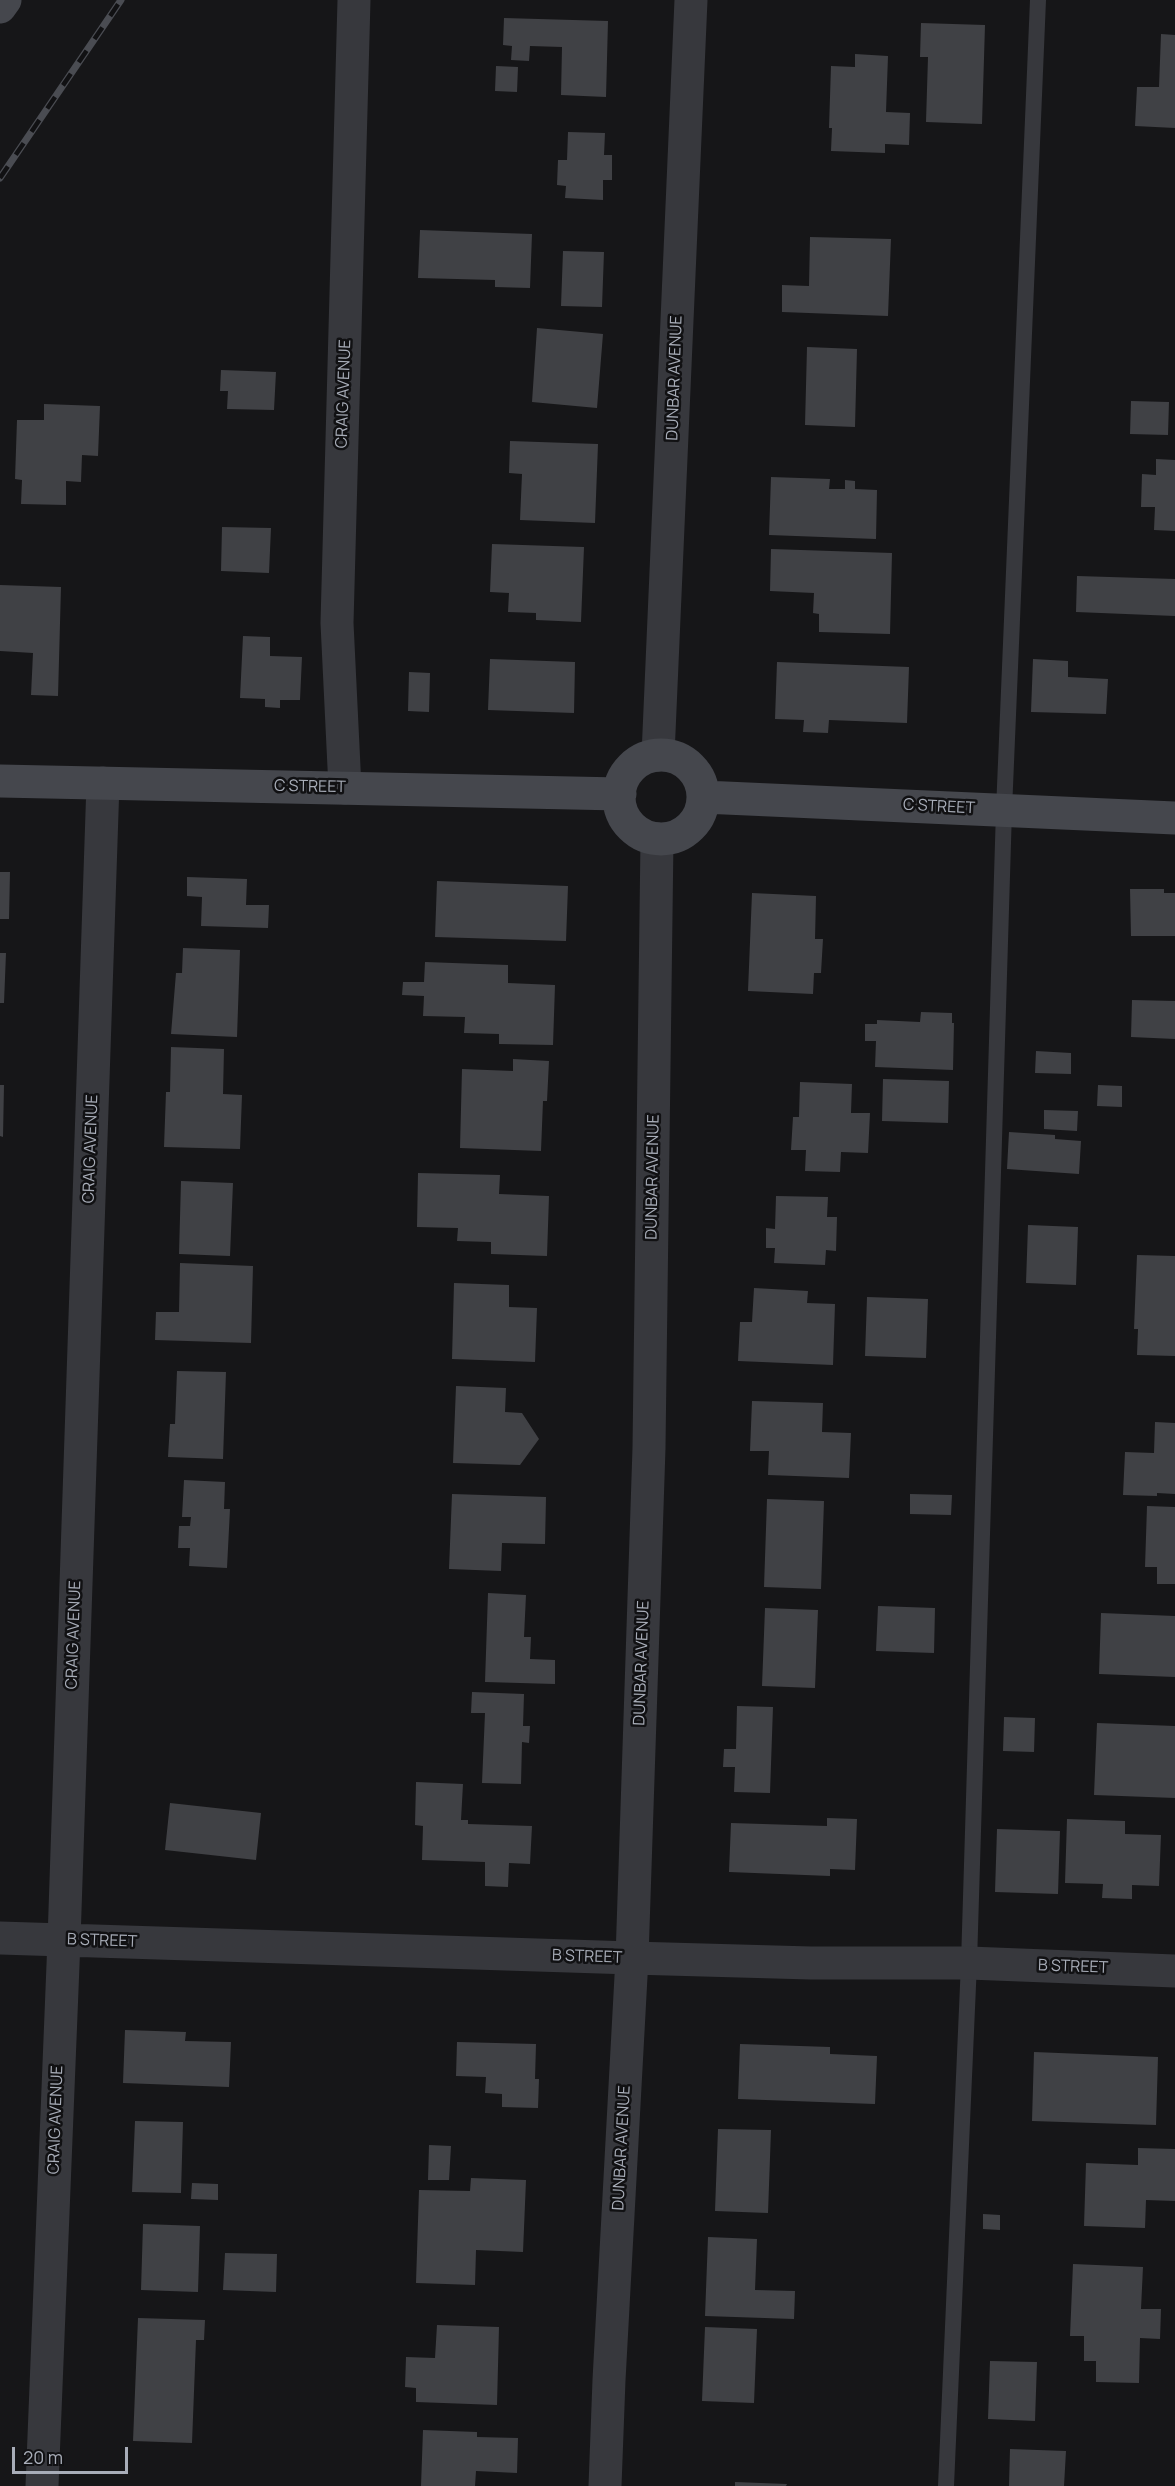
<!DOCTYPE html>
<html>
<head>
<meta charset="utf-8">
<style>
	body { margin:0 }
	#map { position:relative; width:1175px; height:2486px; overflow:hidden; background:#161618; font-family:Manrope,sans-serif }
	canvas { display:block }
	.scale { position:absolute; left:12px; top:2447px; width:116px; height:27px; box-sizing:border-box; border:3px solid #a8adb8; border-top:0; padding-left:8px; font-size:18px; line-height:21px; white-space:nowrap; color:#a8adb8; -webkit-text-stroke:4px #111113; paint-order:stroke }
</style>
</head>
<body>
<div id="map">
<canvas width="1175" height="2486"></canvas>
<div class="scale">20 m</div>
</div>
<script>
const ctx = document.querySelector('canvas').getContext('2d');
ctx.lineJoin = 'round';
function fill(path, color) { ctx.fillStyle = color; ctx.fill(path, 'evenodd'); }
const toPath = rows => new Path2D(rows.map(r => 'M' + r).join(''));
function strokePath(path, color, width, dash) { ctx.strokeStyle = color; ctx.lineWidth = width; ctx.lineCap = dash ? 'butt' : 'round'; ctx.setLineDash(dash || []); ctx.stroke(path); }
function write(font, color, halo, rows, align = 'center') {
  ctx.font = font + ' Manrope,sans-serif'; ctx.lineWidth = 5; ctx.setLineDash([]); ctx.textBaseline = 'middle'; ctx.strokeStyle = halo; ctx.fillStyle = color; for (const [text, x, y, turn = 0] of rows) {
    ctx.save(); ctx.translate(x, y); ctx.rotate((+turn || 0) * Math.PI / 180); ctx.textAlign = isNaN(turn) ? turn : align; if (halo) ctx.strokeText(text, 0, 0); ctx.fillText(text, 0, 0); ctx.restore();
  }
}
const building = toPath([
	[504,18,608,21,606,97,561,95,562,47,530,46,529,61,511,60,512,46,503,45],
	[921,23,985,25,982,124,926,122,928,57,920,57],
	[1161,34,1175,35,1175,128,1135,126,1137,87,1159,87],
	[855,54,888,56,886,112,910,113,909,145,885,144,885,153,831,151,832,128,829,128,831,66,855,67],
	[496,66,518,67,517,92,495,91],
	[568,132,605,133,604,155,612,155,612,180,603,180,603,200,565,198,566,186,557,185,558,160,567,160],
	[420,230,532,234,530,288,495,287,495,280,418,278],
	[810,237,891,239,888,316,782,312,782,285,809,286],
	[563,251,604,252,602,307,561,306],
	[537,328,603,334,597,408,532,402],
	[807,347,857,349,855,427,805,425],
	[221,370,276,372,274,410,227,409,228,391,220,391],
	[1131,401,1169,402,1168,435,1130,434],
	[44,404,100,406,98,456,82,455,81,482,66,481,66,505,21,504,22,480,15,479,17,420,44,420],
	[510,441,598,444,595,523,520,520,522,474,509,473],
	[1156,459,1175,460,1175,531,1154,530,1155,507,1141,507,1142,474,1156,475],
	[771,477,830,479,829,489,845,489,845,480,855,481,855,489,877,490,876,539,769,535],
	[222,527,271,528,269,573,221,571],
	[492,544,584,547,581,622,536,620,536,613,508,612,509,593,490,592],
	[771,549,892,553,890,634,819,632,819,614,813,613,814,593,770,591],
	[1077,576,1175,579,1175,616,1076,612],
	[0,585,61,587,58,696,31,695,33,653,0,651],
	[243,636,270,637,270,656,302,657,300,700,280,700,280,708,265,707,265,699,240,698],
	[490,659,575,662,574,713,488,710],
	[1033,659,1068,661,1068,677,1108,679,1106,714,1031,712],
	[777,662,909,667,907,723,829,720,828,733,803,732,804,720,775,719],
	[409,672,430,673,429,712,408,711],
	[0,872,10,872,9,919,0,919],
	[187,877,247,879,246,905,269,905,268,928,201,926,202,897,187,896],
	[437,881,568,886,566,941,435,937],
	[1130,889,1164,889,1164,893,1175,893,1175,936,1131,936],
	[752,893,816,896,815,939,823,939,821,973,814,973,813,994,748,991],
	[183,948,240,950,237,1037,171,1034,176,973,182,973],
	[0,953,6,953,4,1003,0,1003],
	[425,962,508,965,508,983,555,985,553,1045,499,1044,499,1034,464,1033,465,1017,423,1016,424,996,402,995,403,982,424,982],
	[1132,1000,1175,1001,1175,1039,1131,1037],
	[921,1012,952,1013,952,1023,954,1023,953,1070,875,1067,876,1041,865,1041,865,1024,877,1024,877,1020,920,1022],
	[171,1047,224,1049,223,1094,242,1095,240,1149,164,1147,166,1092,170,1092],
	[1036,1051,1071,1053,1071,1074,1035,1073],
	[513,1059,549,1061,547,1101,543,1101,541,1151,460,1148,462,1069,513,1071],
	[883,1079,949,1081,948,1123,882,1121],
	[800,1082,852,1084,851,1113,870,1113,868,1153,841,1152,840,1172,805,1171,806,1150,791,1150,793,1117,799,1117],
	[0,1085,4,1085,3,1137,0,1136],
	[1098,1085,1122,1086,1122,1107,1097,1106],
	[1044,1110,1078,1111,1077,1131,1044,1129],
	[1009,1132,1055,1135,1055,1139,1081,1141,1079,1174,1007,1169],
	[418,1173,500,1175,499,1194,549,1196,547,1256,491,1254,491,1242,457,1241,458,1228,417,1227],
	[181,1181,233,1183,230,1256,179,1254],
	[776,1196,828,1197,827,1217,837,1217,836,1251,826,1250,825,1265,774,1263,775,1248,766,1248,766,1228,775,1229],
	[1028,1225,1078,1227,1076,1285,1026,1283],
	[1137,1255,1175,1256,1175,1356,1137,1355,1138,1329,1134,1329],
	[180,1263,253,1266,251,1343,155,1340,156,1312,179,1312],
	[454,1283,509,1285,509,1307,537,1308,535,1362,452,1359],
	[754,1288,808,1291,807,1303,835,1304,833,1365,738,1361,740,1322,752,1322],
	[867,1297,928,1299,926,1358,865,1356],
	[177,1371,226,1372,223,1459,168,1457,170,1424,175,1424],
	[456,1386,506,1388,505,1412,522,1413,539,1439,520,1465,453,1463],
	[752,1401,823,1403,822,1432,851,1433,849,1478,768,1475,769,1451,750,1451],
	[1155,1422,1175,1423,1175,1494,1157,1493,1157,1496,1123,1495,1125,1452,1154,1453],
	[184,1480,225,1482,224,1509,230,1509,227,1568,189,1566,190,1548,178,1548,179,1526,190,1526,191,1517,182,1517],
	[452,1494,546,1497,545,1544,502,1543,501,1571,449,1569],
	[910,1494,952,1495,951,1515,910,1514],
	[767,1499,824,1501,821,1589,764,1587],
	[1147,1506,1175,1507,1175,1584,1157,1584,1157,1567,1145,1567],
	[488,1593,526,1595,524,1637,531,1637,530,1659,555,1660,555,1684,485,1682],
	[878,1606,935,1608,934,1653,876,1651],
	[765,1608,818,1610,815,1688,762,1686],
	[1101,1613,1175,1616,1175,1677,1099,1674],
	[472,1692,524,1694,523,1726,530,1726,529,1743,522,1742,521,1784,482,1783,485,1713,471,1713],
	[737,1706,773,1707,770,1793,734,1792,735,1767,723,1767,724,1749,736,1749],
	[1004,1717,1035,1718,1034,1752,1003,1751],
	[1097,1723,1175,1726,1175,1798,1094,1795],
	[416,1782,463,1784,461,1820,468,1820,468,1824,532,1826,530,1864,509,1863,508,1887,485,1886,485,1862,422,1860,423,1826,415,1825],
	[170,1803,261,1813,256,1860,165,1850],
	[827,1818,857,1819,855,1870,830,1869,830,1876,729,1872,731,1823,827,1826],
	[1067,1819,1125,1821,1125,1834,1161,1835,1159,1886,1132,1885,1132,1899,1102,1898,1103,1884,1065,1883],
	[997,1829,1060,1831,1058,1894,995,1892],
	[125,2030,186,2032,185,2041,231,2042,229,2087,123,2083],
	[457,2042,536,2044,535,2079,539,2079,538,2108,502,2107,502,2094,485,2093,486,2077,456,2076],
	[740,2044,830,2047,830,2054,877,2056,875,2104,738,2099],
	[1034,2052,1158,2057,1156,2125,1032,2121],
	[135,2121,183,2122,181,2193,132,2192],
	[718,2129,771,2130,768,2213,715,2211],
	[429,2145,451,2146,449,2180,428,2180],
	[1138,2148,1175,2149,1175,2201,1146,2200,1145,2228,1084,2226,1086,2163,1138,2165],
	[471,2178,526,2180,523,2252,476,2250,475,2285,416,2283,419,2190,470,2191],
	[192,2183,218,2184,218,2200,191,2199],
	[983,2214,1000,2215,1000,2230,983,2229],
	[143,2224,200,2226,198,2292,141,2290],
	[708,2237,757,2239,755,2290,795,2291,794,2319,705,2316],
	[225,2253,277,2254,276,2292,223,2290],
	[1073,2264,1143,2267,1141,2309,1161,2309,1160,2339,1140,2338,1139,2383,1096,2382,1096,2361,1084,2361,1084,2336,1070,2336],
	[138,2318,205,2320,204,2340,196,2340,192,2443,133,2441],
	[437,2325,499,2327,497,2405,416,2402,416,2388,405,2387,406,2357,435,2358],
	[705,2327,757,2329,754,2403,702,2401],
	[990,2361,1037,2362,1035,2421,988,2419],
	[423,2430,477,2432,477,2437,518,2438,517,2473,476,2471,475,2486,421,2486],
	[1010,2449,1066,2451,1064,2486,1009,2486],
	[735,2482,787,2484,786,2486,735,2486]
]);
const lane = toPath([
	[946,2486,969,1963,1004,810,1038,0]
]);
const street = toPath([
	[658,755,691,0],
	[345,788,337,623,354,0],
	[0,1938,632,1958,811,1963,969,1963,1175,1971],
	[42,2486,64,1940,103,783],
	[605,2486,609,2380,632,1958,649,1448,657,839]
]);
const secondary = toPath([
	[0,7,5,0],
	'619 797a42 42 0 1 1 84 0a42 42 0 1 1-84 0Z',
	[0,781,620,794],
	[703,797,1175,818]
]);
const rail = toPath([
	[0,178,121,0]
]);
const streetNames = [
	["DUNBAR AVENUE",675,378,-88],
	["CRAIG AVENUE",344,394,-88],
	["C STREET",310,787,1],
	["C STREET",939,807,3],
	["CRAIG AVENUE",91,1149,-88],
	["DUNBAR AVENUE",653,1177,-89],
	["CRAIG AVENUE",74,1635,-88],
	["DUNBAR AVENUE",642,1663,-88],
	["B STREET",102,1941,2],
	["B STREET",587,1957,2],
	["B STREET",1073,1967,2],
	["CRAIG AVENUE",56,2120,-88],
	["DUNBAR AVENUE",622,2148,-87]
];
fill(building, '#404145');
strokePath(lane, '#37383d', 16);
strokePath(street, '#37383d', 33);
strokePath(secondary, '#45474d', 33);
strokePath(rail, '#4a4c52', 7);
strokePath(rail, '#111113', 4.5, [14]);
write('16px', '#a8adb8', '#111113', streetNames);
</script>
</body>
</html>
